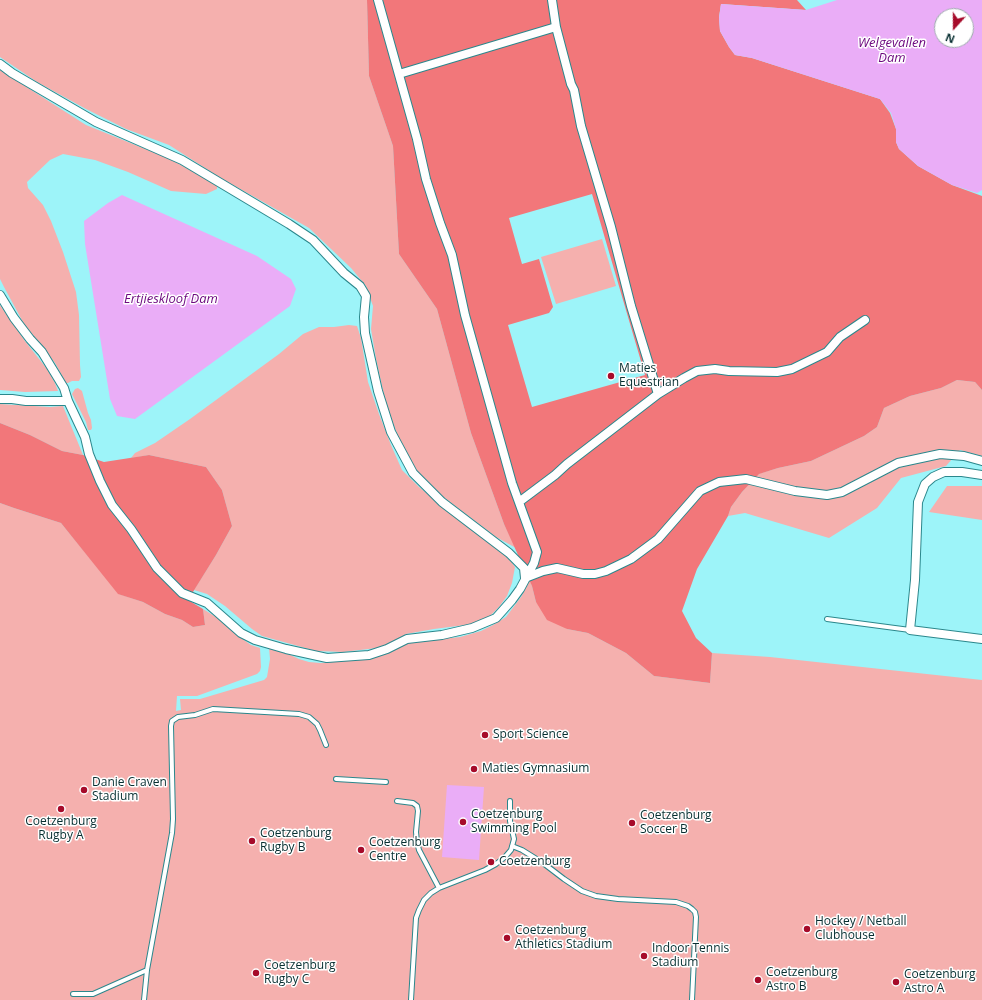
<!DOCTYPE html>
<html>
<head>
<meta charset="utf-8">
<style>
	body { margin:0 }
	#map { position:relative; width:982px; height:1000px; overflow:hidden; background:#9df4f9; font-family:"Open Sans",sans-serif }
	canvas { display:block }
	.north { position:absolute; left:934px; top:8px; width:40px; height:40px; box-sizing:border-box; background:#fff; border:1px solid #9cabac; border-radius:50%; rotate:201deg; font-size:11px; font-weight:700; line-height:16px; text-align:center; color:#072e30 }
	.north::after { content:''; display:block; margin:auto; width:14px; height:18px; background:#a60b2a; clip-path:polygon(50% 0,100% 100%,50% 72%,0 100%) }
</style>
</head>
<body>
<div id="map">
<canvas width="982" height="1000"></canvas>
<div class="north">N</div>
</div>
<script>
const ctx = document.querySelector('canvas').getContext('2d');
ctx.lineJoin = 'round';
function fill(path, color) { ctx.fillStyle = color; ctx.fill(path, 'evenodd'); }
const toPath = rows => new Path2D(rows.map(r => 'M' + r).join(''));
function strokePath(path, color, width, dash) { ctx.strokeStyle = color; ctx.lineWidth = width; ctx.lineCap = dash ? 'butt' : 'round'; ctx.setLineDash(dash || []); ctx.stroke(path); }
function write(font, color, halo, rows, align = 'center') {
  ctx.font = font + ' "Open Sans",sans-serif'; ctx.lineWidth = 3; ctx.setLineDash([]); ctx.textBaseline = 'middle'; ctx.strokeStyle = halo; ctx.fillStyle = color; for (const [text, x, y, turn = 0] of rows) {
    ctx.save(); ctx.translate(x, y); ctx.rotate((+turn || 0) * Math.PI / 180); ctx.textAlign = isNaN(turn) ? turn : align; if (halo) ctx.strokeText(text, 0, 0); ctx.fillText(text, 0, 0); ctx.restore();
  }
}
const green = toPath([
	[0,0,367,0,369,76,393,146,399,254,437,309,471,433,504,524,516,548,496,537,438,493,423,480,410,463,399,439,386,404,376,359,371,329,373,306,366,286,351,268,309,228,219,177,169,145,126,129,86,109,37,82,0,57],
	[0,70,86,125,170,159,217,185,217,189,206,194,171,191,128,172,95,160,63,154,50,160,27,182,28,188,43,205,51,221,63,252,76,292,79,315,80,365,81,377,79,381,72,381,68,383,66,383,55,363,24,324,4,287,0,279],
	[602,239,616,286,556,304,541,257],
	[0,305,25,341,47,369,55,383,58,391,25,392,0,390],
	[349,325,357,326,361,338,368,382,379,414,391,445,402,470,419,487,462,522,506,554,515,567,512,583,507,596,499,607,490,616,473,624,434,629,406,634,393,643,377,648,343,652,316,651,262,636,252,629,225,606,207,594,194,590,216,555,232,526,222,490,206,467,149,455,131,458,135,453,155,443,190,419,279,354,303,334,319,327,334,327],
	[957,380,975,382,982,390,982,456,960,450,946,466,901,478,877,508,829,538,745,513,728,516,731,507,742,492,758,474,778,468,811,461,864,436,877,427,884,408,910,396,941,388],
	[78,388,82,391,88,413,91,420,92,428,91,430,88,430,86,422,72,394,75,389],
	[0,404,50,407,63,406,83,455,62,451,30,435,0,423],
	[947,486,982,486,982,520,929,512],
	[0,503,14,508,61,523,119,594,143,602,165,614,182,620,193,627,205,625,203,609,221,620,237,635,251,645,260,648,261,667,260,671,257,674,197,696,177,696,176,711,181,710,180,699,200,699,264,680,267,677,270,659,269,648,284,652,299,659,309,662,320,663,333,662,343,659,365,659,377,657,406,643,460,637,481,631,493,625,506,617,521,597,530,580,532,586,536,602,567,629,588,633,626,653,654,676,710,683,712,653,770,657,982,680,982,1000,0,1000]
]);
const forest = toPath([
	[367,0,797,0,806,10,721,4,719,17,720,31,729,47,735,55,752,58,880,99,890,113,896,129,896,142,899,149,918,166,952,185,982,196,982,390,975,382,957,380,941,388,910,396,884,408,877,427,864,436,811,461,778,468,759,474,756,477,742,492,731,507,728,516,697,569,682,611,696,638,712,653,710,683,654,676,626,653,588,633,567,629,547,620,536,602,532,586,504,524,471,433,437,309,399,254,393,146,369,76],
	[592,194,645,375,532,407,508,325,549,313,553,307,539,259,522,264,509,218],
	[0,423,30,435,62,451,83,455,104,462,149,455,206,467,222,490,232,526,216,555,188,600,203,609,205,625,193,627,182,620,165,614,143,602,118,594,61,523,14,508,0,503]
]);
const water = toPath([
	[837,0,982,0,982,190,977,193,952,185,918,166,899,149,896,142,896,129,891,113,880,99,752,58,735,55,729,47,720,31,719,18,721,4,806,10],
	[942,16,966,16,966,40,942,40],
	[122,195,257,256,291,279,296,289,290,306,135,419,117,416,110,399,85,244,84,221,108,203],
	[447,785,484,787,479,860,442,857]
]);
const service = toPath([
	[827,619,910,630],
	[336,779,386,782],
	[397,801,413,803,417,806,418,811,416,832,417,842,419,850,439,888],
	[512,846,522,850,543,863,564,879,582,891,596,896,618,899,676,902,688,906,692,909,695,912,696,917,692,1000],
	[73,994,93,994,147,970],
	[144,1000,147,970,172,833,173,819,171,726,172,721,178,717,195,715,213,709,299,714,309,717,317,724,320,730,326,745],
	[411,1000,416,918,419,910,424,900,431,893,439,888,485,870,496,864,505,857,511,850,514,839,510,821,510,801]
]);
const minor = toPath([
	[552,0,556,27,571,84,574,90,581,126,611,227,631,306,658,394],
	[0,64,12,73,96,122,182,160,289,224,313,240,344,273,360,286,366,296,364,317,365,333,378,391,391,432,413,473,442,502,509,553,524,568,525,578],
	[399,74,556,27],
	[0,295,14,318,30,339,42,352,64,388,68,401,85,437,89,454,100,481,112,505,131,529,157,568,182,593,207,603,241,633,255,640,286,649,327,658,369,655,387,649,407,639,442,635,472,628,496,618,512,600,520,589,534,563,537,552,512,483,465,315,452,255,440,223,426,179,417,139,378,0],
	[0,399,12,399,26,401,68,401],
	[982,475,962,472,944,472,933,477,925,484,918,502,915,580,910,630,982,639],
	[519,502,555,475,567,464,658,394,684,378,697,371,715,369,729,371,777,372,792,369,827,352,840,337,865,320],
	[525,578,543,571,557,568,583,574,595,574,606,571,631,559,658,539,700,491,719,482,746,479,795,491,827,495,842,492,898,463,940,454,964,456,982,461]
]);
const markers = [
	[611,376,4,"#a60b2a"],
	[485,735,4,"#a60b2a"],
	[474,769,4,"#a60b2a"],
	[84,790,4,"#a60b2a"],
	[61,809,4,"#a60b2a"],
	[463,822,4,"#a60b2a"],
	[632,823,4,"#a60b2a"],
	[252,841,4,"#a60b2a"],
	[361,850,4,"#a60b2a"],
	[491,862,4,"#a60b2a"],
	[807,929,4,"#a60b2a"],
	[507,938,4,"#a60b2a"],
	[644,956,4,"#a60b2a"],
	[256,973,4,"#a60b2a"],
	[758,980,4,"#a60b2a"],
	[896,982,4,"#a60b2a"]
];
const poiNames = [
	["Maties",619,369],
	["Equestrian",619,383],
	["Sport Science",493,735],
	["Maties Gymnasium",482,769],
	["Danie Craven",92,783],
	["Stadium",92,797],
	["Coetzenburg",471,815],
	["Swimming Pool",471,829],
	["Coetzenburg",640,816],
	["Soccer B",640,830],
	["Coetzenburg",61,822,"center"],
	["Rugby A",61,836,"center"],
	["Coetzenburg",260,834],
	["Rugby B",260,848],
	["Coetzenburg",369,843],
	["Centre",369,857],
	["Coetzenburg",499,862],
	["Hockey / Netball",815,922],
	["Clubhouse",815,936],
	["Coetzenburg",515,931],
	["Athletics Stadium",515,945],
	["Indoor Tennis",652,949],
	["Stadium",652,963],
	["Coetzenburg",264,966],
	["Rugby C",264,980],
	["Coetzenburg",766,973],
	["Astro B",766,987],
	["Coetzenburg",904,975],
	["Astro A",904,989]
];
const waterNames = [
	["Welgevallen",892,43],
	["Dam",892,58],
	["Ertjieskloof Dam",171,299]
];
fill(green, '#f5b0ae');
fill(forest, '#f2777a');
fill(water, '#eaadf7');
strokePath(service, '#2b878c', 6);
strokePath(minor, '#2b878c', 10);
strokePath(service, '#fff', 4);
strokePath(minor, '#fff', 8);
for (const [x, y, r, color] of markers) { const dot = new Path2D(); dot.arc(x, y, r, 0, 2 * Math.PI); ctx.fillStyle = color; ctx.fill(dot); strokePath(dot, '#fff', 1.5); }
write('12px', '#072e30', '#fff', poiNames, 'left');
write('italic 13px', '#6d097f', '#fff', waterNames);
</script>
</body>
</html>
